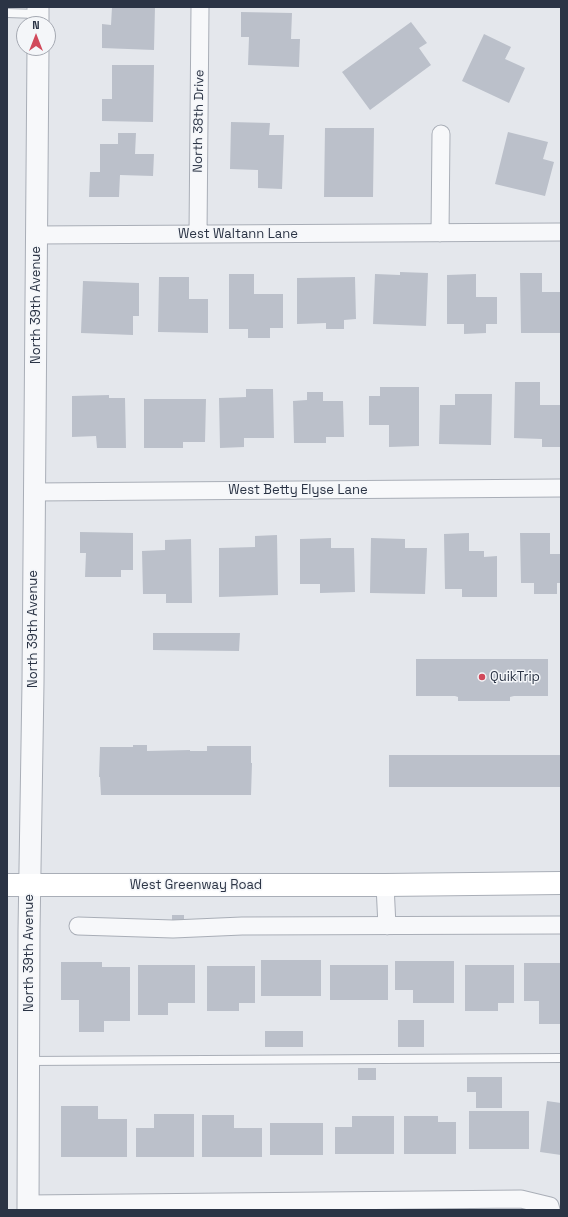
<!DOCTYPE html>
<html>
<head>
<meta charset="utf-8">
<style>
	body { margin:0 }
	#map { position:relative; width:568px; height:1217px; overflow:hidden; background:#e4e7ec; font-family:"Space Grotesk",sans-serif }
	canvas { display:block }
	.frame { position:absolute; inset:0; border:8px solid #2b3445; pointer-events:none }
	.north { position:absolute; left:16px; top:16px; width:40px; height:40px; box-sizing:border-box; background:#f4f6f9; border:1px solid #a4a8b1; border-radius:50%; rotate:0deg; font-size:11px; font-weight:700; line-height:16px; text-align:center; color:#2b3445 }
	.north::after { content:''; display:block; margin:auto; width:14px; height:18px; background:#d1495b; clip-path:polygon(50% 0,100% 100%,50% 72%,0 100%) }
</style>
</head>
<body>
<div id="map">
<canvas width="568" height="1217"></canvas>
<div class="frame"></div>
<div class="north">N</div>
</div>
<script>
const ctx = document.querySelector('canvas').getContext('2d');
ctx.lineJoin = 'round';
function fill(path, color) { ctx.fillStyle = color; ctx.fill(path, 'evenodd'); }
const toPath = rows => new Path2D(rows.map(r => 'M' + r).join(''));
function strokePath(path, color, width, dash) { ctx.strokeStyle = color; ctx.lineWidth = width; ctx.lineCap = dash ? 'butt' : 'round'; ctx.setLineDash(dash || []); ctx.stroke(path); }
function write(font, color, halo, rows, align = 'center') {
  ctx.font = font + ' "Space Grotesk",sans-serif'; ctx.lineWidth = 3; ctx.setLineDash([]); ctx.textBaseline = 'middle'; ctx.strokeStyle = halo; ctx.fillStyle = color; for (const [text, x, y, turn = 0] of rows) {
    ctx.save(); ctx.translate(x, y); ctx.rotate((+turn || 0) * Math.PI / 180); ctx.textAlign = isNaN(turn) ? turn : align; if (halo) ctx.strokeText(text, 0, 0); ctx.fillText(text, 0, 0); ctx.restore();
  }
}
const building = toPath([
	[112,7,155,7,154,50,102,48,102,24,111,25],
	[241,12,292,13,291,39,300,39,299,67,248,65,249,37,241,37],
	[411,22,427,43,419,48,431,65,370,110,342,72],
	[484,34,511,47,505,59,525,68,509,103,462,81],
	[112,65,154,65,153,122,102,121,102,99,112,99],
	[231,122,270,123,269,135,284,135,282,189,258,188,258,170,230,169],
	[325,128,374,128,373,197,324,197],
	[508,132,548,142,543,159,554,162,545,196,495,184],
	[118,133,136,133,135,154,154,154,153,176,120,175,119,197,89,197,90,172,100,172,100,144,118,144],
	[400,272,428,273,426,326,373,324,375,274,400,275],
	[520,273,542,273,542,292,561,292,561,333,521,333],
	[229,274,254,274,254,294,283,294,283,328,270,328,270,338,248,338,248,329,229,329],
	[476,274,476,297,497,297,497,324,486,324,486,333,464,334,464,324,447,324,447,275],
	[159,277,189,277,189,299,208,299,208,333,158,332],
	[355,277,356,319,344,320,344,329,326,329,326,323,297,324,297,278],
	[83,281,139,283,139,316,133,316,133,335,81,333],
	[515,382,540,382,540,405,561,405,561,447,542,447,542,439,514,438],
	[380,387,419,387,419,446,389,447,389,425,369,425,369,396,380,396],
	[246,389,273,389,274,438,244,438,244,447,220,448,219,398,246,397],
	[307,392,323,392,323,401,343,401,344,437,326,437,326,443,294,443,293,401,307,400],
	[455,394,492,394,491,445,439,444,440,405,455,405],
	[109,395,109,398,125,398,126,448,97,448,96,436,72,437,72,396],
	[144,399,206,399,205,442,183,442,183,448,144,448],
	[80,532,133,533,133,570,121,570,121,577,85,577,86,553,80,553],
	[469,533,469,551,484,551,484,557,497,556,497,597,462,597,462,589,445,589,444,534],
	[520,533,550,533,550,554,561,554,561,583,557,583,557,594,534,594,534,583,521,583],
	[277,535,278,595,219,597,219,548,255,547,255,536],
	[331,538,331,548,354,548,355,592,320,593,320,584,300,584,300,539],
	[371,538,405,539,405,548,427,548,425,594,370,593],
	[191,539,192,603,166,603,166,594,143,594,142,551,165,550,165,540],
	[153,633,240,633,239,651,153,650],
	[416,659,548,659,548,696,514,696,510,697,510,701,458,701,458,697,455,696,416,696],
	[133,745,147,745,147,751,190,750,190,751,207,751,207,746,251,746,251,763,252,763,251,795,101,795,100,777,99,777,100,747,133,747],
	[389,755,561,755,561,787,389,787],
	[172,915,184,915,184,922,172,921],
	[261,960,321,960,321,996,261,996],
	[395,961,454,961,454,1003,413,1003,413,990,395,990],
	[61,962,102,962,102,967,130,967,130,1021,104,1021,104,1032,79,1032,79,1000,61,1000],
	[524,963,561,963,561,1024,539,1024,539,1001,524,1001],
	[138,965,195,965,195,1003,168,1003,168,1015,138,1015],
	[330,965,388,965,388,1000,330,1000],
	[465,965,514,965,514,1003,498,1003,498,1011,465,1011],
	[207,966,255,966,255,1003,239,1003,239,1011,207,1011],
	[398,1020,424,1020,424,1047,398,1047],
	[265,1031,303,1031,303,1047,265,1047],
	[358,1068,376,1068,376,1080,358,1080],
	[467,1077,502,1077,502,1108,476,1108,476,1092,467,1092],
	[547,1101,561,1103,561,1155,540,1152],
	[61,1106,98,1106,98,1119,127,1119,127,1157,61,1157],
	[469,1111,529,1111,529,1149,469,1149],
	[154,1114,194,1114,194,1157,136,1157,136,1128,154,1128],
	[202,1115,234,1115,234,1128,262,1128,262,1157,202,1157],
	[352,1116,394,1116,394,1154,335,1154,335,1127,352,1127],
	[404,1116,438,1116,438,1122,456,1122,456,1154,404,1154],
	[270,1123,323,1123,323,1155,270,1155]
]);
const service = toPath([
	[7,13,37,14],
	[28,1061,561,1058]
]);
const minor = toPath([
	[440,233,441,134],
	[198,234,200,7],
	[36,235,561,232],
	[35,492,561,488],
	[385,885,387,926],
	[78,926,173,929,242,926,561,925],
	[29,1204,521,1199,550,1206,551,1210]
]);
const tertiary = toPath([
	[38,24,38,7],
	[28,1210,29,930,33,683,38,48]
]);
const secondary = toPath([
	[7,885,385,885,561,883]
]);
const markers = [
	[482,677,4,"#d1495b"]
];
const streetNames = [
	["North 38th Drive",199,121,-89],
	["West Waltann Lane",238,234],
	["North 39th Avenue",36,305,-90],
	["West Betty Elyse Lane",298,490],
	["North 39th Avenue",33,629,-90],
	["West Greenway Road",196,885],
	["North 39th Avenue",29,953,-90]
];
const poiNames = [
	["QuikTrip",490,677]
];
fill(building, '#bbc0ca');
strokePath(service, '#a9aeb7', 10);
strokePath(minor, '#a9aeb7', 19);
strokePath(tertiary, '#a9aeb7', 23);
strokePath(secondary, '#a9aeb7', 24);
strokePath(service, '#f7f8fa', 8);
strokePath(minor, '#f7f8fa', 17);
strokePath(tertiary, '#f7f8fa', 21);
strokePath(secondary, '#fff', 22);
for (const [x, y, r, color] of markers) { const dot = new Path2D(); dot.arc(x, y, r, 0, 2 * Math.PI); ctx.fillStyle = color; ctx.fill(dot); strokePath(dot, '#f4f6f9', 1.5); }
write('13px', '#2b3445', '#f4f6f9', streetNames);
write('13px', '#2b3445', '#f4f6f9', poiNames, 'left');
</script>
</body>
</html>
